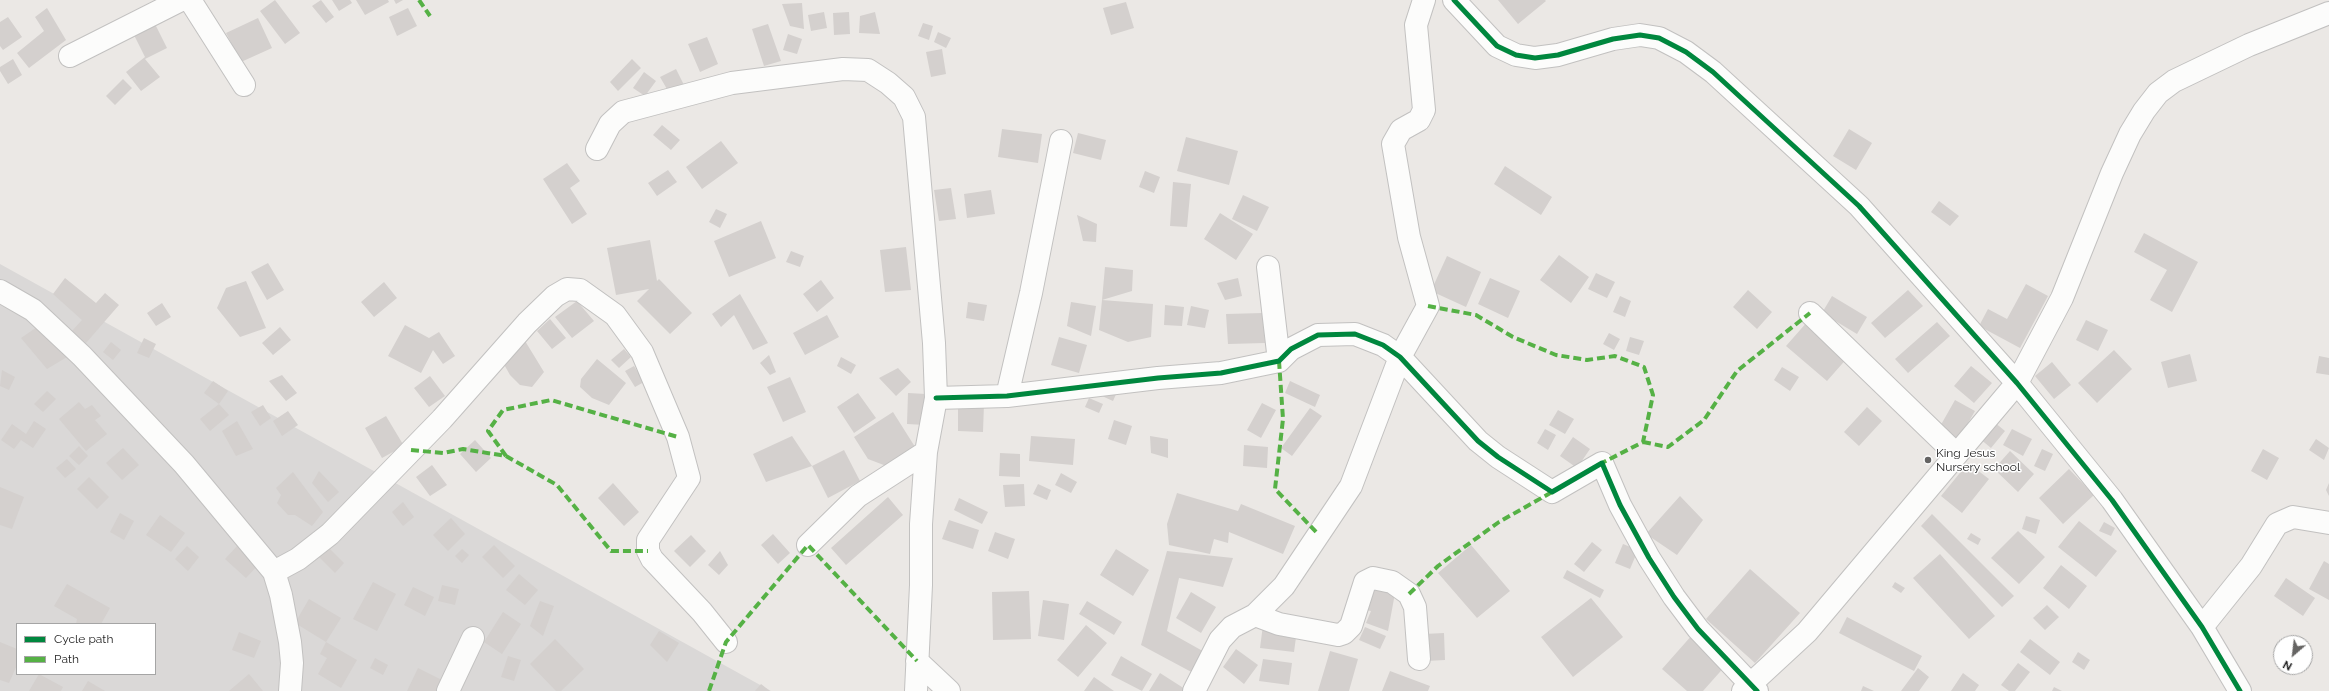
<!DOCTYPE html>
<html>
<head>
<meta charset="utf-8">
<style>
	body { margin:0 }
	#map { position:relative; width:2329px; height:691px; overflow:hidden; background:#ebe8e5; font-family:Raleway,sans-serif }
	canvas { display:block }
	.legend { position:absolute; left:16px; top:623px; width:140px; height:52px; box-sizing:border-box; background:#fff; border:1px solid #a5a5a5; margin:0; padding:5px 7px; list-style:none; font-size:12px; color:#1d1d1d }
	.legend li { display:flex; align-items:center; gap:8px; height:20px }
	.legend b { width:20px; border:1px solid #a5a5a5 }
	.north { position:absolute; left:2273px; top:635px; width:40px; height:40px; box-sizing:border-box; background:#fff; border:1px solid #a5a5a5; border-radius:50%; rotate:208deg; font-size:11px; font-weight:700; line-height:16px; text-align:center; color:#1d1d1d }
	.north::after { content:''; display:block; margin:auto; width:14px; height:18px; background:#656463; clip-path:polygon(50% 0,100% 100%,50% 72%,0 100%) }
</style>
</head>
<body>
<div id="map">
<canvas width="2329" height="691"></canvas>
<ul class="legend">
<li><b style="height:5px;background:#00873e"></b>Cycle path</li>
<li><b style="height:5px;background:#55b145"></b>Path</li>
</ul>
<div class="north">N</div>
</div>
<script>
const ctx = document.querySelector('canvas').getContext('2d');
ctx.lineJoin = 'round';
function fill(path, color) { ctx.fillStyle = color; ctx.fill(path, 'evenodd'); }
const toPath = rows => new Path2D(rows.map(r => 'M' + r).join(''));
function strokePath(path, color, width, dash) { ctx.strokeStyle = color; ctx.lineWidth = width; ctx.lineCap = dash ? 'butt' : 'round'; ctx.setLineDash(dash || []); ctx.stroke(path); }
function write(font, color, halo, rows, align = 'center') {
  ctx.font = font + ' Raleway,sans-serif'; ctx.lineWidth = 3; ctx.setLineDash([]); ctx.textBaseline = 'middle'; ctx.strokeStyle = halo; ctx.fillStyle = color; for (const [text, x, y, turn = 0] of rows) {
    ctx.save(); ctx.translate(x, y); ctx.rotate((+turn || 0) * Math.PI / 180); ctx.textAlign = isNaN(turn) ? turn : align; if (halo) ctx.strokeText(text, 0, 0); ctx.fillText(text, 0, 0); ctx.restore();
  }
}
const residential = toPath([
	[0,264,771,691,0,691],
	[17,624,155,624,155,674,17,674]
]);
const building = toPath([
	[275,0,300,33,285,44,260,11],
	[321,0,334,17,326,23,312,6],
	[332,0,350,0,352,3,339,11],
	[356,0,388,0,389,2,365,15],
	[394,0,403,0,396,4],
	[1498,0,1545,0,1546,1,1518,24],
	[1126,2,1134,28,1111,35,1103,8],
	[802,3,804,29,790,26,782,4],
	[47,8,66,40,29,68,17,53,44,31,35,17],
	[408,8,417,26,397,36,389,17],
	[824,12,827,28,811,31,808,15],
	[849,12,850,34,834,35,833,13],
	[875,12,880,34,859,33,860,16],
	[8,17,22,37,3,50,0,46,0,22],
	[258,18,272,48,241,62,226,33],
	[923,23,933,26,929,40,918,36],
	[155,24,167,48,145,59,160,77,141,91,126,72,145,57,134,35],
	[768,24,781,61,764,66,752,29],
	[938,32,951,38,946,48,934,42],
	[788,34,802,39,797,54,783,50],
	[707,37,718,64,700,72,688,44],
	[942,49,946,74,931,77,926,52],
	[13,59,22,75,8,84,0,71,0,67],
	[632,59,641,68,618,91,610,82],
	[676,69,686,89,671,96,660,77],
	[644,72,656,81,645,96,633,88],
	[123,79,132,88,115,105,106,96],
	[662,125,680,140,671,150,653,135],
	[1002,129,1042,134,1038,163,998,157],
	[1849,129,1872,143,1856,170,1833,156],
	[1078,133,1106,140,1101,160,1073,153],
	[1186,137,1238,151,1229,185,1177,171],
	[721,141,738,163,702,189,686,167],
	[567,163,580,181,570,188,587,214,572,224,543,179],
	[1505,166,1552,197,1541,215,1494,184],
	[668,170,677,182,657,196,648,183],
	[1145,171,1160,177,1154,193,1139,187],
	[1173,182,1191,184,1187,227,1170,226],
	[951,188,956,219,939,221,934,190],
	[991,190,995,214,967,218,964,194],
	[1243,195,1269,207,1257,231,1232,219],
	[1939,201,1959,216,1950,226,1931,212],
	[716,209,727,214,720,228,709,222],
	[1220,213,1253,234,1236,260,1204,239],
	[1077,215,1097,224,1096,242,1083,241],
	[761,221,776,258,729,277,714,241],
	[2144,233,2198,262,2172,312,2150,300,2167,270,2134,252],
	[650,240,657,281,659,279,692,313,670,334,637,301,649,289,616,295,607,248],
	[906,247,911,290,885,292,880,250],
	[791,251,804,256,800,267,786,262],
	[1559,255,1589,277,1571,303,1540,280],
	[1447,256,1481,272,1466,307,1431,291],
	[268,263,284,290,267,300,251,272],
	[1105,267,1133,270,1132,291,1102,300],
	[1596,273,1615,282,1607,298,1588,289],
	[65,278,96,303,105,293,119,305,86,343,72,331,82,320,53,294],
	[1238,278,1242,296,1225,300,1217,283],
	[1490,278,1520,291,1508,318,1478,304],
	[821,280,834,298,817,312,803,294],
	[246,281,266,328,240,337,217,308,226,288],
	[384,282,397,298,374,317,361,302],
	[2026,284,2048,296,2020,348,1979,326,1988,309,2007,319],
	[1748,290,1772,312,1757,329,1733,307],
	[1908,290,1923,306,1885,338,1871,323],
	[740,294,768,343,753,350,734,315,721,327,712,314],
	[1620,296,1631,301,1625,317,1613,312],
	[1832,296,1867,317,1857,334,1822,313],
	[1102,300,1153,304,1151,337,1128,342,1099,330],
	[577,301,594,321,572,338,555,317],
	[968,302,987,305,984,321,966,318],
	[1071,302,1096,306,1091,336,1067,326],
	[162,303,171,317,156,326,147,313],
	[1165,305,1184,307,1182,326,1164,325],
	[1191,306,1209,310,1205,328,1187,325],
	[1263,313,1265,343,1228,344,1226,314],
	[827,315,839,337,805,355,793,333],
	[550,319,566,338,552,349,537,331],
	[2086,320,2108,330,2098,351,2076,340],
	[1808,321,1849,356,1827,381,1786,346],
	[1937,322,1950,336,1908,373,1895,359],
	[40,325,67,357,47,369,21,338],
	[405,325,429,338,439,332,455,356,443,364,433,350,421,373,388,356],
	[280,327,291,340,273,355,262,343],
	[1609,333,1620,339,1614,350,1603,344],
	[522,336,544,372,532,387,520,385,510,375,501,359],
	[1059,337,1087,345,1079,373,1051,365],
	[1630,337,1644,341,1639,355,1626,351],
	[144,338,156,344,149,358,137,353],
	[111,342,121,350,113,360,103,352],
	[624,349,631,357,619,368,611,360],
	[2114,350,2132,369,2097,403,2078,383],
	[2190,354,2197,381,2168,388,2161,362],
	[769,355,776,372,770,375,760,363],
	[2319,356,2329,358,2329,375,2316,373],
	[841,357,856,365,851,374,837,366],
	[597,359,626,383,609,405,592,398,580,387,581,379],
	[2052,362,2071,385,2054,399,2035,376],
	[634,366,644,382,635,387,625,371],
	[1971,366,1992,383,1974,403,1954,386],
	[1782,367,1799,377,1790,391,1774,380],
	[898,368,911,382,896,396,879,378],
	[2,370,15,377,9,390,0,386],
	[282,375,297,393,286,401,269,381],
	[430,376,445,396,429,407,414,388],
	[790,377,806,412,783,422,767,387],
	[213,381,228,391,219,404,204,393],
	[1290,381,1320,395,1315,407,1285,393],
	[47,391,56,399,43,412,34,404],
	[1117,392,1113,401,1102,396],
	[858,393,876,418,854,433,837,407],
	[908,393,926,394,925,425,907,424],
	[1089,398,1103,404,1099,413,1085,407],
	[1955,400,1975,411,1957,442,1938,430],
	[79,402,85,409,92,405,101,416,95,420,107,434,86,451,59,419],
	[958,403,984,404,983,432,958,431],
	[1262,403,1276,410,1261,438,1247,430],
	[219,404,229,415,210,431,200,419],
	[263,405,271,418,260,426,251,412],
	[1867,407,1882,421,1859,446,1844,432],
	[1310,408,1322,416,1292,456,1281,448],
	[1558,410,1574,419,1565,434,1549,425],
	[288,411,298,425,282,436,273,421],
	[893,412,917,450,889,467,868,459,854,437],
	[386,416,404,446,382,458,365,428],
	[1114,420,1132,426,1126,445,1108,439],
	[34,421,46,429,33,448,21,440,14,449,1,440,12,424,26,434],
	[237,421,253,449,236,456,222,431],
	[1993,421,2005,431,1991,448,1979,438],
	[1545,429,1556,435,1548,450,1537,443],
	[2012,429,2032,439,2023,456,2003,445],
	[792,436,812,466,766,482,753,454],
	[1031,436,1075,439,1073,465,1029,461],
	[1150,436,1168,439,1168,458,1151,453],
	[1573,437,1590,449,1577,468,1560,456],
	[2316,439,2329,448,2324,460,2309,450],
	[475,440,491,458,476,472,460,454],
	[1244,445,1268,447,1267,468,1243,466],
	[79,446,88,456,79,465,69,456],
	[123,448,139,465,122,480,106,463],
	[2042,449,2053,454,2045,471,2034,466],
	[2263,449,2279,458,2267,480,2251,471],
	[844,450,860,481,828,498,812,466],
	[2010,451,2034,474,2018,492,1994,469],
	[1000,453,1020,454,1020,477,999,476],
	[67,459,76,469,65,478,56,468],
	[1968,463,1989,479,1962,513,1941,496],
	[432,465,447,485,430,496,416,477],
	[2069,469,2094,495,2063,524,2039,498],
	[319,471,339,492,328,502,312,483],
	[293,472,323,512,312,526,295,515,288,515,277,503,281,495,276,488],
	[1061,473,1077,482,1071,493,1055,485],
	[89,477,109,497,97,509,77,489],
	[613,483,639,512,624,526,598,498],
	[2329,483,2329,496,2326,490],
	[1024,484,1025,506,1005,507,1003,485],
	[1038,484,1051,490,1047,500,1033,494],
	[0,487,24,497,12,529,0,525],
	[1177,493,1238,511,1241,504,1295,526,1283,554,1229,532,1228,543,1214,539,1210,554,1169,545,1167,524],
	[1680,496,1703,520,1677,555,1646,534],
	[888,497,903,515,846,565,831,548],
	[959,498,988,512,982,524,954,510],
	[403,502,414,517,403,526,392,512],
	[120,513,134,521,124,540,110,532],
	[1932,514,2014,596,2002,607,1921,526],
	[160,515,185,533,171,552,146,535],
	[2026,516,2040,520,2036,534,2022,529],
	[451,518,465,534,448,551,433,535],
	[949,520,979,530,973,549,942,539],
	[2079,521,2117,551,2096,577,2058,547],
	[2104,522,2115,528,2111,536,2099,531],
	[2018,531,2045,557,2019,584,1991,558],
	[995,532,1015,539,1008,559,988,551],
	[1971,533,1981,539,1978,545,1967,539],
	[773,534,790,553,778,564,761,545],
	[691,535,706,551,690,567,674,551],
	[1592,542,1602,550,1584,572,1574,564],
	[239,544,260,563,246,578,225,559],
	[1623,544,1638,550,1630,569,1615,563],
	[494,545,515,566,503,578,482,557],
	[1471,545,1510,591,1477,618,1438,573],
	[187,546,199,557,188,571,175,559],
	[328,547,344,563,335,573,318,556],
	[462,549,469,555,462,563,455,556],
	[1116,549,1149,570,1133,596,1100,575],
	[720,551,728,565,719,575,708,565],
	[1167,551,1233,558,1223,587,1179,578,1167,631,1208,654,1197,675,1141,645],
	[1940,554,1995,616,1969,639,1913,578],
	[2324,561,2329,564,2329,600,2309,589],
	[2061,565,2087,586,2069,609,2043,588],
	[1750,569,1800,613,1755,663,1706,619],
	[1567,570,1604,590,1600,598,1563,578],
	[519,574,538,590,525,605,506,590],
	[2286,578,2315,598,2303,616,2274,596],
	[1367,581,1396,588,1388,631,1366,623,1371,611,1361,609],
	[373,582,396,594,377,631,353,619],
	[1895,582,1905,588,1901,593,1892,587],
	[67,584,110,608,101,624,76,624,77,619,54,606],
	[442,585,459,589,455,605,438,601],
	[413,587,434,597,425,616,404,605],
	[1029,591,1031,639,993,640,992,592],
	[1191,592,1216,607,1201,633,1176,618],
	[1591,598,1623,637,1573,677,1541,637],
	[309,599,341,618,326,642,295,623],
	[1043,600,1069,604,1064,640,1038,636],
	[540,601,554,606,543,636,530,626],
	[1087,601,1122,622,1114,635,1079,614],
	[2047,605,2059,617,2045,630,2033,618],
	[503,612,521,624,502,654,484,642],
	[1847,617,1922,656,1914,671,1839,633],
	[1086,625,1107,643,1078,677,1057,660],
	[1263,625,1297,630,1294,652,1260,648],
	[1365,627,1386,636,1380,649,1359,640],
	[659,631,679,643,667,662,650,645],
	[239,632,261,641,254,658,232,650],
	[1444,633,1445,660,1426,661,1424,634],
	[1693,634,1727,664,1703,691,1687,691,1662,669],
	[555,639,584,669,561,691,556,691,530,664],
	[2030,639,2060,662,2050,675,2020,652],
	[0,642,17,649,17,665,9,683,0,680],
	[326,642,357,660,341,688,318,674,327,658,320,654],
	[1236,649,1258,665,1244,684,1223,667],
	[1330,651,1358,659,1349,691,1318,691],
	[2078,652,2090,660,2084,670,2072,662],
	[508,656,521,660,514,681,501,677],
	[1121,656,1152,674,1142,691,1111,675],
	[375,658,388,665,383,675,370,668],
	[1263,659,1292,663,1289,685,1259,681],
	[2018,663,2030,672,2015,691,2009,691,2001,685],
	[418,668,448,683,445,691,407,691],
	[1918,668,1929,677,1919,691,1901,691],
	[1390,671,1430,686,1428,691,1382,691],
	[1160,673,1185,689,1184,691,1149,691],
	[1963,673,1979,685,1975,691,1951,691],
	[39,674,63,687,61,691,29,691],
	[249,674,263,691,229,691],
	[1094,677,1114,691,1084,691],
	[88,681,105,691,82,691],
	[761,684,770,691,755,691],
	[1863,686,1874,691,1861,691],
	[2054,687,2062,691,2052,691]
]);
const minor = toPath([
	[190,0,244,85],
	[1454,0,1497,46,1516,55,1535,58,1558,55,1613,39,1640,35,1659,38,1686,52,1713,72,1859,206,2017,383,2112,500,2202,627,2240,691],
	[70,56,181,0],
	[597,149,610,124,623,112,732,83,843,69,868,70,888,83,904,97,914,117,934,343,936,398,926,452,921,524,921,585,916,691],
	[1268,267,1279,361],
	[0,291,33,310,82,356,184,464,274,572],
	[1810,313,1956,454],
	[1007,396,1031,293,1061,141],
	[936,398,1007,396,1158,378,1221,373,1279,361,1291,349,1318,335,1355,334,1383,345,1400,357,1478,441,1498,457,1552,492,1602,463,1620,505,1649,558,1674,597,1698,629,1757,691],
	[808,545,858,496,926,452],
	[1255,615,1279,624,1338,635,1344,633,1351,626,1365,582,1373,578,1392,582,1409,594,1415,607,1419,659],
	[2202,627,2251,566,2277,524,2293,517,2329,523],
	[917,661,949,691],
	[290,691,292,663,290,642,281,595,274,572,298,559,330,534,442,419,527,323,555,296,567,289,580,290,615,315,642,352,678,437,689,478,648,540,648,551,652,559,702,612,726,642],
	[448,691,473,638],
	[1194,691,1220,640,1232,627,1255,615,1284,586,1351,486,1400,357,1428,306,1409,237,1393,144,1401,130,1419,120,1424,110,1416,25,1424,0],
	[1743,691,1807,632,2017,383,2062,298,2112,173,2130,134,2144,111,2158,93,2174,81,2249,45,2329,13]
]);
const quiet = toPath([
	[419,0,430,16],
	[1428,306,1476,315,1513,337,1556,355,1587,360,1615,356,1644,367,1653,395,1643,442,1602,463],
	[1279,361,1283,419,1275,489,1318,534],
	[1643,442,1668,447,1704,420,1737,371,1810,313],
	[411,450,443,453,463,449,506,456,557,485,611,551,648,551],
	[506,456,488,431,503,410,551,400,678,437],
	[1409,594,1438,566,1499,522,1552,492],
	[709,691,726,642,808,545,917,661]
]);
const cycleway = toPath([
	[1454,0,1497,46,1516,55,1535,58,1558,55,1613,39,1640,35,1659,38,1686,52,1713,72,1859,206,2017,383,2112,500,2202,627,2240,691],
	[936,398,1007,396,1158,378,1221,373,1279,361,1291,349,1318,335,1355,334,1383,345,1400,357,1478,441,1498,457,1552,492,1602,463,1620,505,1649,558,1674,597,1698,629,1757,691]
]);
const markers = [
	[1928,460,4,"#656463"]
];
const poiNames = [
	["King Jesus",1936,453],
	["Nursery school",1936,467]
];
fill(residential, '#dad8d7');
fill(building, '#d4d0ce');
strokePath(minor, '#c2c1c0', 24);
strokePath(minor, '#fcfcfb', 22);
strokePath(quiet, '#55b145', 4, [8, 4]);
strokePath(cycleway, '#00873e', 5);
for (const [x, y, r, color] of markers) { const dot = new Path2D(); dot.arc(x, y, r, 0, 2 * Math.PI); ctx.fillStyle = color; ctx.fill(dot); strokePath(dot, '#fff', 1.5); }
write('12px', '#1d1d1d', '#fff', poiNames, 'left');
</script>
</body>
</html>
